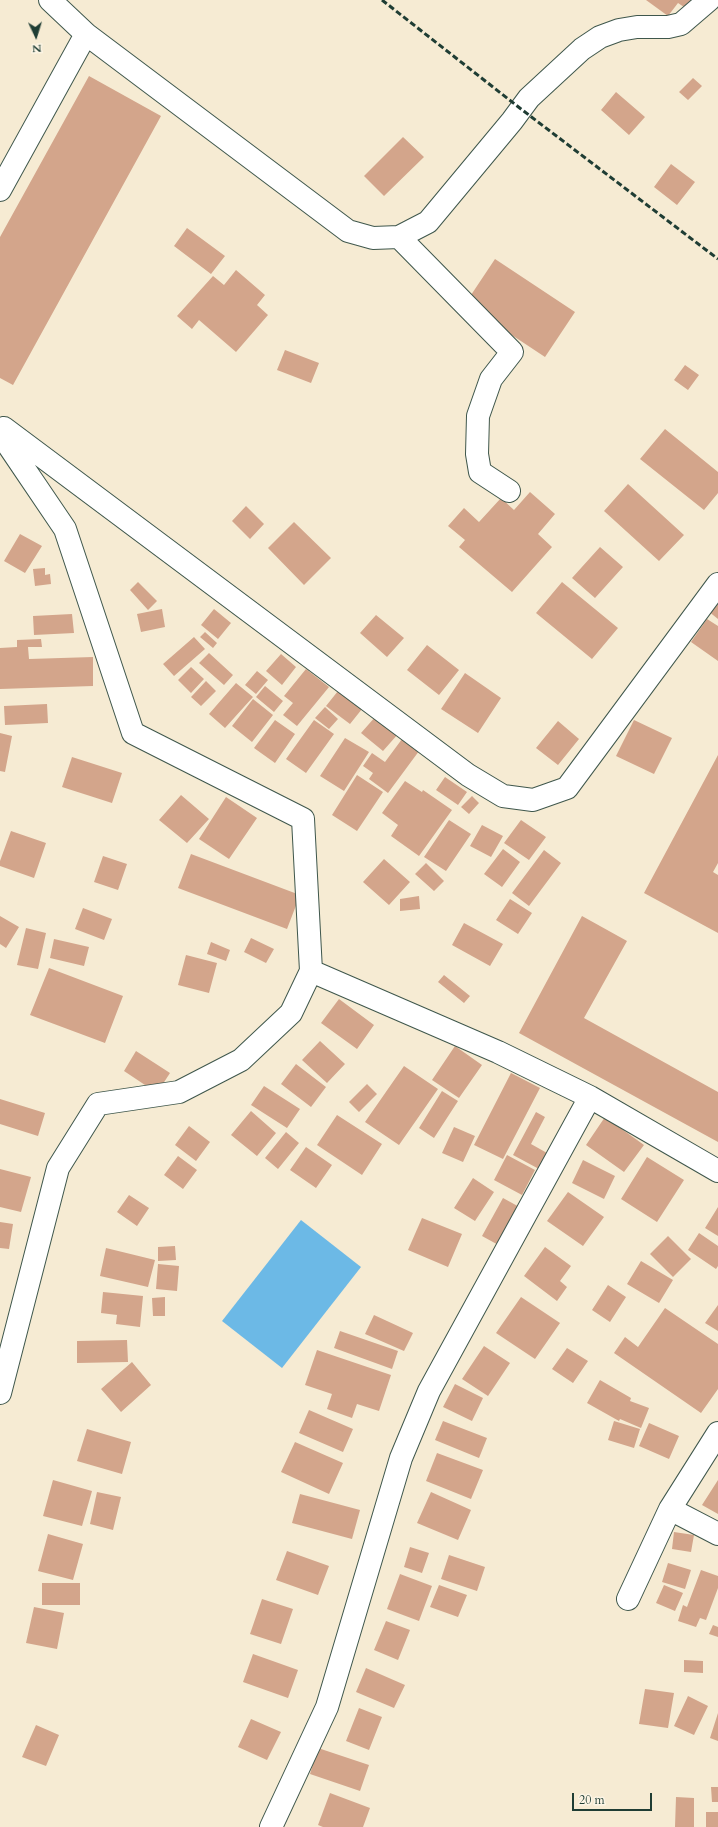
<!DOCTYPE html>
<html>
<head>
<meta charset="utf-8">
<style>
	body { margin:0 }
	#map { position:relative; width:718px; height:1827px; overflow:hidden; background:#f6ebd3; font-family:Cardo,serif }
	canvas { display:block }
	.north { position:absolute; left:16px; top:16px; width:40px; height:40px; -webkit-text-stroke:3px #fcf5e5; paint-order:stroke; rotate:176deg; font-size:11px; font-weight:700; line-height:16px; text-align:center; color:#1f3d34 }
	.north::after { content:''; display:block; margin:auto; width:14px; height:18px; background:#1f3d34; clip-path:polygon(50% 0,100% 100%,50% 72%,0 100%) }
	.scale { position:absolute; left:572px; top:1793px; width:80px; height:18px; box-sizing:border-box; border:2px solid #1f3d34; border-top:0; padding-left:5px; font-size:12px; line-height:14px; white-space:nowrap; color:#1f3d34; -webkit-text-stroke:3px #fcf5e5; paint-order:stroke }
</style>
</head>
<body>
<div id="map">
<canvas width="718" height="1827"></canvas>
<div class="north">N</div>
<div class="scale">20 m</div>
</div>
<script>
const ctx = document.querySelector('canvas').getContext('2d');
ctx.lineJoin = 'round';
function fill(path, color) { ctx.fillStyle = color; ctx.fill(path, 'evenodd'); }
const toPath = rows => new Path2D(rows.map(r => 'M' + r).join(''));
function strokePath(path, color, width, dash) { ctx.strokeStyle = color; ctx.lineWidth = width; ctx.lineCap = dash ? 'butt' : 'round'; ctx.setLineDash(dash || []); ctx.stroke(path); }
const water = toPath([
	[301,1220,361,1267,282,1368,222,1321]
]);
const building = toPath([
	[646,0,694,0,687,9,678,3,668,16],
	[89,76,161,116,13,385,0,378,0,237],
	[693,78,702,86,688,100,679,92],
	[616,92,645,117,629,135,601,110],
	[403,137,424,157,384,196,364,176],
	[671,164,695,182,677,205,654,187],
	[187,228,225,256,211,274,174,246],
	[495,259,575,312,545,357,465,304],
	[236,270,265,295,257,305,268,315,236,352,199,320,192,329,177,316,213,276,224,285],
	[285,350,319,363,311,383,277,370],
	[685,365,699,375,688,390,674,380],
	[665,429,718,472,718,493,704,510,640,459],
	[628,484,684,535,659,561,604,511],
	[530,492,555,514,538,534,552,547,512,592,459,547,465,540,448,526,464,508,479,522,501,498,514,510],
	[246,506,264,524,250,539,232,521],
	[294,522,331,558,304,585,268,548],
	[20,534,42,546,25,573,4,561],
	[600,547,623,567,595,598,572,578],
	[45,568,45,575,50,574,51,584,35,586,33,569],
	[138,582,157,601,148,610,130,590],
	[562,582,618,628,592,659,536,613],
	[718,599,718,619,708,611],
	[162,609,165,627,141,632,137,614],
	[214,609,231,623,218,639,201,625],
	[72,614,74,633,34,635,33,616],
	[376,615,404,638,387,657,360,633],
	[707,619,718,626,718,661,691,642],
	[205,632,217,643,213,648,200,637],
	[194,637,205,649,174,676,163,664],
	[41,639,42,647,28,647,29,659,93,657,93,686,0,689,0,648,17,647,17,640],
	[427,645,459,670,439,695,407,670],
	[209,653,233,675,224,685,199,663],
	[281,654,296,667,282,685,266,671],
	[191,667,204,679,191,693,178,680],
	[306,669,329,687,297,726,283,715,293,703,284,696],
	[257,671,268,680,256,694,245,685],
	[465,673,501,698,478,733,441,709],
	[206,681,216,691,201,706,191,697],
	[236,683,253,697,225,728,209,714],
	[265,686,283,701,274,712,256,697],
	[338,691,362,709,350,724,326,706],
	[253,699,273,715,252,742,232,726],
	[47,704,48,723,5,725,4,706],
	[325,707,338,719,329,729,315,718],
	[376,716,398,734,383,751,361,733],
	[275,720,295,734,275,763,254,748],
	[314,720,334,734,306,773,286,759],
	[634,720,672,738,654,774,616,756],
	[558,721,579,739,558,765,536,748],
	[0,733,12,736,5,772,0,771],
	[405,735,422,747,388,793,369,779,373,773,363,766,372,753,385,762],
	[345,738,369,752,344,791,320,776],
	[718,755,718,863,713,872,718,875,718,933,644,893],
	[72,757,122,773,112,803,62,787],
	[357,775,383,792,357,831,332,815],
	[445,777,467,792,458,805,436,790],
	[405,781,422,792,423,790,452,810,419,856,391,836,398,825,382,813],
	[181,795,209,819,187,843,159,820],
	[472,796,479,803,469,814,461,807],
	[226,797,257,818,229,859,199,839],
	[449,820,471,834,446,871,424,857],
	[521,820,546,837,529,860,504,843],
	[482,825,503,836,491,857,470,846],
	[11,831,46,843,34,878,0,866,0,861],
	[503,849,520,862,502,887,484,874],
	[544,850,561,863,529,906,512,893],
	[191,854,300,895,287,929,178,888],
	[103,856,127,864,118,890,94,882],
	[384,859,410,882,389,905,363,882],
	[426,863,444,881,434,891,415,874],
	[419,896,420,909,400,911,400,899],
	[510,899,532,913,518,934,496,920],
	[83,908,112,919,104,940,75,929],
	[0,916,19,927,6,948,0,944],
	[582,916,627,941,584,1018,718,1092,718,1142,519,1033],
	[464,923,503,944,490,966,452,945],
	[26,928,46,933,38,969,17,965],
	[251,938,274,949,266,963,244,952],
	[54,939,89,947,84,966,50,958],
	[211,942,230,950,226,961,207,954],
	[186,955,217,963,209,993,178,985],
	[49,968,123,996,105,1043,30,1015],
	[444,975,470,996,464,1003,438,982],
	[339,999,374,1025,357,1049,321,1023],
	[320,1041,345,1064,327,1083,302,1060],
	[455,1046,482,1065,459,1098,432,1080],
	[136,1051,170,1073,157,1093,124,1071],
	[296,1064,326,1087,311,1107,281,1084],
	[404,1066,438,1089,399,1145,365,1122],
	[511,1073,540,1088,503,1159,474,1145],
	[367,1084,377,1094,359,1112,349,1102],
	[264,1086,300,1109,287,1128,251,1105],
	[442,1091,458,1101,434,1138,419,1128],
	[0,1099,45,1113,38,1136,0,1124],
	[251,1111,276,1133,257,1156,231,1135],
	[536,1112,545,1117,531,1144,547,1153,539,1169,513,1155],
	[337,1115,382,1144,362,1175,317,1145],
	[605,1117,644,1145,624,1172,586,1145],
	[189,1126,210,1142,196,1161,175,1145],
	[454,1127,475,1136,463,1162,442,1153],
	[286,1132,299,1143,278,1169,265,1158],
	[306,1147,332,1165,316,1188,290,1170],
	[507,1155,535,1170,522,1195,494,1180],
	[178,1156,197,1170,183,1189,164,1175],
	[647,1157,684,1180,657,1222,621,1199],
	[583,1160,615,1176,604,1199,572,1183],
	[0,1169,31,1177,21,1212,0,1207],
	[473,1178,494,1192,475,1221,454,1208],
	[568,1192,604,1217,583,1246,547,1221],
	[129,1195,149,1208,137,1226,117,1212],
	[503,1198,523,1209,502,1247,482,1236],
	[718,1207,718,1236,705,1228],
	[422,1218,462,1234,448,1267,408,1250],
	[0,1222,13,1224,9,1249,0,1248],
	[699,1233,718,1246,718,1266,716,1269,688,1250],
	[668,1236,691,1259,673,1277,650,1254],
	[175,1246,176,1260,158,1261,158,1247],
	[545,1247,571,1266,560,1281,567,1287,557,1301,524,1276],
	[106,1248,155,1260,148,1287,100,1276],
	[641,1261,673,1280,659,1303,627,1284],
	[158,1264,179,1266,177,1291,156,1289],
	[608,1285,626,1297,610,1322,592,1310],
	[103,1292,143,1296,140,1327,116,1324,117,1315,101,1313],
	[165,1297,165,1316,153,1316,152,1298],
	[521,1297,560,1323,535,1359,496,1333],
	[718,1305,718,1331,705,1323],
	[665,1308,718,1344,718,1389,701,1413,614,1353,625,1337,638,1347],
	[374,1315,413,1333,404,1351,365,1334],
	[340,1331,398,1351,392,1369,334,1348],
	[127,1340,128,1362,77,1363,77,1341],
	[484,1346,510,1363,488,1396,462,1379],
	[567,1348,588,1361,573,1383,552,1369],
	[317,1350,391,1375,379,1411,357,1404,352,1418,327,1409,332,1394,305,1385],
	[132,1362,151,1385,121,1412,101,1389],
	[600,1380,631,1398,630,1401,649,1408,641,1428,620,1419,619,1421,587,1403],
	[455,1384,483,1398,472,1421,443,1407],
	[309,1410,353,1429,343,1452,299,1433],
	[443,1421,487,1438,479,1458,435,1440],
	[614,1421,640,1429,634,1448,608,1440],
	[649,1423,679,1436,669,1459,639,1446],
	[87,1429,131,1442,122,1474,77,1461],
	[295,1442,343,1463,329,1494,281,1472],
	[437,1453,483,1470,471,1499,426,1481],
	[53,1480,92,1491,82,1526,43,1516],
	[718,1480,718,1514,702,1505],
	[97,1492,121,1497,113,1530,90,1524],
	[431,1492,471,1510,458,1540,417,1523],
	[300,1494,360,1510,352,1539,292,1523],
	[674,1532,694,1535,691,1552,672,1549],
	[48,1534,83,1544,73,1580,38,1571],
	[410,1547,429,1553,422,1573,404,1567],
	[287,1551,329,1566,318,1595,276,1580],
	[449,1555,485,1567,477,1591,441,1579],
	[668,1563,691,1570,685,1589,662,1582],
	[701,1570,718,1576,718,1588,706,1620,700,1618,696,1627,678,1621,683,1605,687,1607],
	[400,1574,432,1586,419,1621,387,1609],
	[42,1583,80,1583,80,1605,42,1605],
	[439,1585,467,1595,458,1617,430,1607],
	[664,1585,683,1593,675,1611,656,1603],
	[262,1599,293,1609,281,1644,250,1634],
	[34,1607,64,1613,57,1649,26,1643],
	[386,1621,410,1630,398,1660,374,1650],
	[713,1625,718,1627,718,1637,709,1634],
	[253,1654,298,1670,288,1698,243,1682],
	[684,1660,703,1661,703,1673,684,1672],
	[366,1668,405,1685,394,1708,356,1692],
	[645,1689,674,1693,668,1728,639,1724],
	[688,1696,708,1706,694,1735,674,1726],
	[359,1708,382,1717,369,1750,346,1741],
	[718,1713,718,1741,710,1738],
	[251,1719,281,1732,267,1760,238,1747],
	[36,1725,59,1735,46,1766,22,1757],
	[318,1748,369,1765,360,1791,310,1774],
	[711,1787,718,1787,718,1802,712,1802],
	[330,1793,370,1808,363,1827,323,1827,318,1825],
	[676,1797,694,1798,694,1827,675,1827],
	[706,1812,718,1812,718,1827,706,1827]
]);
const minor = toPath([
	[50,0,86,34,348,231,373,238,399,237,428,222,512,121,529,98,582,49,600,37,619,30,637,27,668,27,681,24,709,0],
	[0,190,86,34],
	[399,237,512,352,491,379,478,416,477,454,480,472,509,491],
	[4,428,468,775,503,796,533,800,567,788,718,584],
	[0,433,65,529,133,733,303,819,311,971,291,1013,241,1060,179,1092,98,1104,58,1168,0,1393],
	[311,971,498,1052,590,1097,718,1171],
	[670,1509,718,1534],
	[628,1599,670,1509,718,1433],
	[271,1827,327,1707,401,1458,429,1391,590,1097]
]);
const rail = toPath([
	[382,0,521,109,718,259]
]);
fill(water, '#6cb9e6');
fill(building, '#d3a58b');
strokePath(minor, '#3f574c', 24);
strokePath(minor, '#fff', 22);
strokePath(rail, '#1f3d34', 3, [6, 3]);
</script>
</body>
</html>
